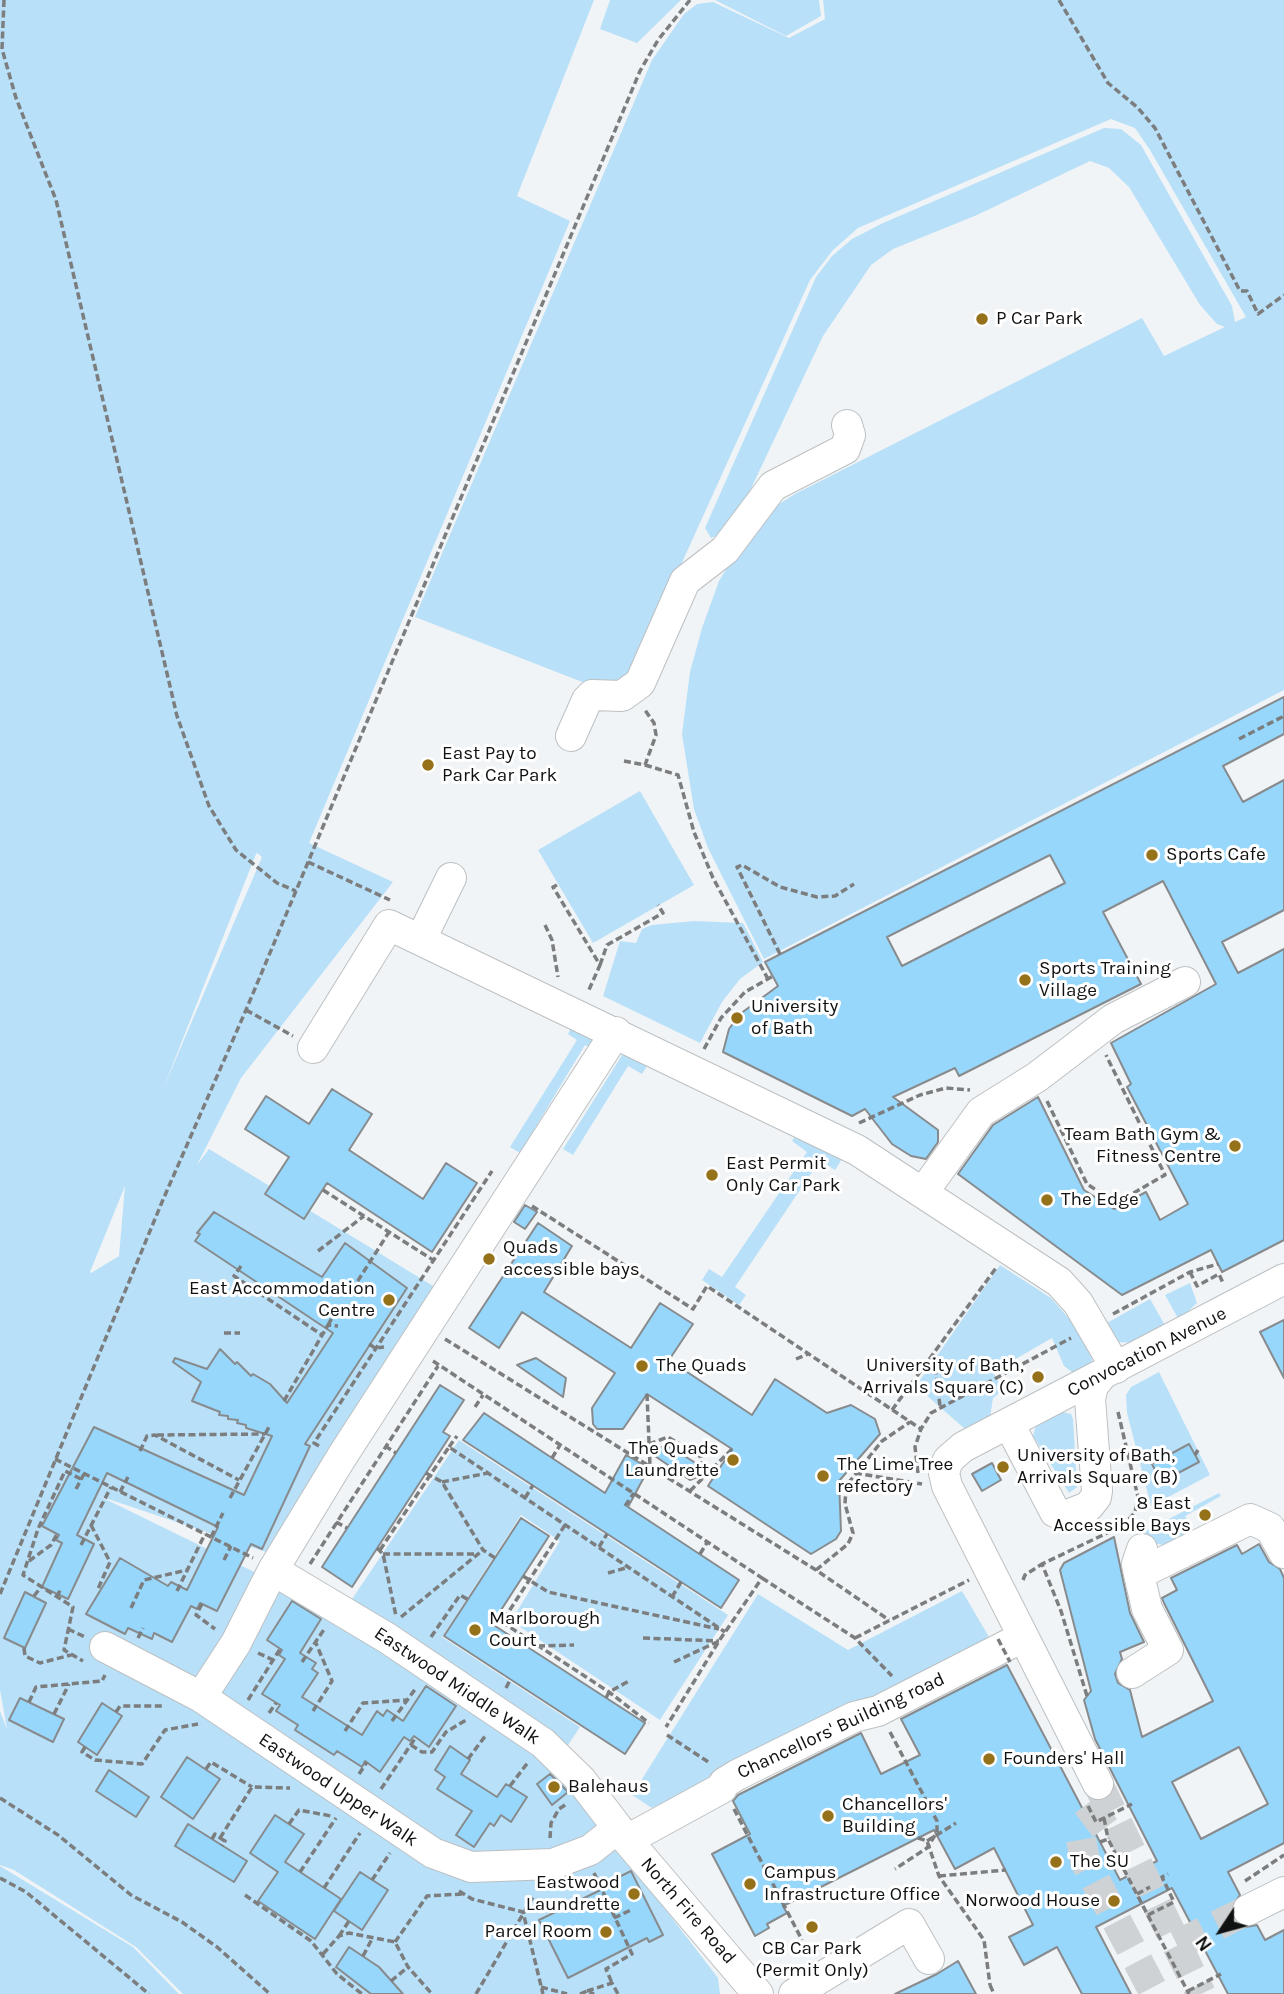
<!DOCTYPE html>
<html>
<head>
<meta charset="utf-8">
<style>
	body { margin:0 }
	#map { position:relative; width:1284px; height:1994px; overflow:hidden; background:#f1f4f6; font-family:Karla,sans-serif }
	canvas { display:block }
	.north { position:absolute; left:1186px; top:1896px; width:70px; height:70px; -webkit-text-stroke:5px #fff; paint-order:stroke; rotate:234deg; font-size:19px; font-weight:700; line-height:28px; text-align:center; color:#101111 }
	.north::after { content:''; display:block; margin:auto; width:24px; height:32px; background:#101111; clip-path:polygon(50% 0,100% 100%,50% 72%,0 100%) }
</style>
</head>
<body>
<div id="map">
<canvas width="1284" height="1994"></canvas>
<div class="north">N</div>
</div>
<script>
const ctx = document.querySelector('canvas').getContext('2d');
ctx.lineJoin = 'round';
function fill(path, color) { ctx.fillStyle = color; ctx.fill(path, 'evenodd'); }
const toPath = rows => new Path2D(rows.map(r => 'M' + r).join(''));
function strokePath(path, color, width, dash) { ctx.strokeStyle = color; ctx.lineWidth = width; ctx.lineCap = dash ? 'butt' : 'round'; ctx.setLineDash(dash || []); ctx.stroke(path); }
function write(font, color, halo, rows, align = 'center') {
  ctx.font = font + ' Karla,sans-serif'; ctx.lineWidth = 6; ctx.setLineDash([]); ctx.textBaseline = 'middle'; ctx.strokeStyle = halo; ctx.fillStyle = color; for (const [text, x, y, turn = 0] of rows) {
    ctx.save(); ctx.translate(x, y); ctx.rotate((+turn || 0) * Math.PI / 180); ctx.textAlign = isNaN(turn) ? turn : align; if (halo) ctx.strokeText(text, 0, 0); ctx.fillText(text, 0, 0); ctx.restore();
  }
}
const green = toPath([
	[0,0,594,0,517,196,570,221,309,843,393,882,241,1078,197,1165,209,1149,438,1289,266,1552,99,1496,287,1588,553,1763,718,1978,720,1994,183,1994,136,1947,14,1870,0,1865,0,1711,7,1729,0,1690],
	[257,853,262,857,163,1089,256,854],
	[125,1186,119,1256,91,1273,90,1272],
	[610,0,681,0,637,43,600,29],
	[715,0,819,0,821,16,786,36],
	[823,0,1284,0,1284,690,764,959,708,848,694,809,682,734,690,672,702,628,719,581,741,545,771,509,795,494,1142,318,1164,356,1225,327,1217,324,1200,305,1129,187,1109,168,1090,161,977,215,893,249,871,265,823,336,731,531,711,538,705,528,816,277,832,256,852,239,883,223,1104,128,1121,129,1141,145,1232,306,1235,322,1246,317,1150,150,1135,128,1111,119,858,228,833,250,810,280,627,684,585,683,415,617,652,60,684,14,697,4,713,2,789,38,825,19],
	[640,791,694,885,593,943,538,850],
	[694,921,743,923,763,962,740,979,722,1002,700,1043,603,996,620,941,636,943,642,929,652,925],
	[573,1024,597,1039,591,1048,585,1045,520,1153,510,1147,577,1040,568,1034],
	[626,1049,649,1063,642,1074,628,1066,573,1155,563,1149],
	[799,1130,842,1159,835,1170,820,1160,735,1287,746,1295,739,1305,702,1280,709,1269,722,1277,807,1152,792,1141],
	[1000,1265,1051,1298,1091,1344,1092,1361,1085,1369,1073,1373,1064,1366,1052,1338,993,1372,1003,1390,993,1398,990,1418,965,1429,916,1386],
	[1190,1283,1197,1303,1179,1320,1165,1295],
	[1150,1299,1166,1327,1136,1343,1118,1342,1110,1335,1105,1324],
	[1159,1372,1210,1475,1151,1506,1127,1413,1126,1395,1131,1387],
	[1063,1412,1071,1414,1073,1419,1077,1487,1069,1493,1033,1436,1036,1425],
	[459,1440,728,1615,660,1720,511,1621,560,1541,521,1515,442,1637,580,1727,568,1745,352,1599],
	[1219,1493,1221,1496,1185,1516,1193,1531,1164,1545,1152,1543,1142,1533],
	[962,1591,989,1637,885,1692,652,1808,632,1795,758,1594,848,1650],
	[0,1866,133,1947,179,1994,0,1994]
]);
const building = toPath([
	[1284,697,1284,734,1223,766,1243,802,1284,780,1284,910,1222,942,1238,973,1284,949,1284,1240,1222,1272,1211,1250,1122,1295,958,1174,993,1125,1038,1097,1084,1190,1114,1209,1146,1192,1160,1220,1188,1204,1127,1087,1131,1084,1111,1043,1216,984,1163,881,1103,912,1141,984,959,1076,955,1068,893,1097,938,1130,938,1142,926,1159,911,1156,892,1144,865,1109,852,1116,723,1052,729,1029,740,1014,778,986,765,962,1284,697],
	[1050,855,1065,883,902,966,887,937,1050,855],
	[332,1089,372,1114,349,1150,423,1199,446,1163,477,1183,432,1252,327,1183,304,1219,265,1194,289,1157,245,1129,266,1096,309,1124,332,1089],
	[525,1205,537,1212,525,1229,514,1222,525,1205],
	[214,1212,322,1277,345,1243,407,1288,305,1444,310,1446,262,1549,251,1544,217,1611,200,1603,197,1609,191,1606,172,1642,154,1633,152,1639,128,1628,125,1634,86,1614,120,1558,168,1586,171,1582,187,1590,218,1527,107,1473,77,1535,94,1544,68,1599,42,1587,62,1543,56,1540,59,1535,42,1526,94,1427,244,1495,272,1436,246,1428,246,1425,237,1423,238,1420,228,1419,228,1416,219,1415,220,1412,192,1401,201,1382,173,1362,175,1358,207,1369,220,1349,235,1364,237,1362,251,1376,253,1374,270,1384,287,1403,333,1333,195,1241,200,1234,197,1233,214,1212],
	[538,1223,572,1246,544,1292,631,1348,660,1303,693,1324,669,1360,752,1415,775,1379,827,1413,851,1405,875,1419,880,1434,839,1481,841,1531,836,1539,811,1554,708,1486,732,1449,647,1394,623,1429,597,1429,593,1424,592,1408,615,1373,522,1312,499,1348,469,1328,538,1223],
	[1284,1320,1284,1378,1260,1332,1284,1320],
	[536,1358,566,1378,563,1397,517,1365,536,1358],
	[440,1385,464,1400,443,1432,450,1436,352,1587,322,1567,440,1385],
	[484,1413,605,1493,626,1455,649,1468,628,1507,739,1580,721,1608,463,1440,484,1413],
	[1189,1444,1199,1462,1161,1482,1152,1464,1189,1444],
	[667,1445,694,1462,707,1473,690,1480,649,1452,667,1445],
	[992,1463,1001,1480,982,1491,972,1474,992,1463],
	[521,1518,549,1536,492,1624,645,1723,625,1754,444,1636,521,1518],
	[1114,1537,1130,1613,1144,1642,1120,1652,1122,1659,1115,1674,1118,1683,1130,1690,1142,1737,1213,1701,1164,1603,1162,1598,1177,1590,1171,1578,1237,1545,1242,1554,1259,1544,1269,1562,1280,1569,1284,1578,1284,1843,1228,1872,1240,1895,1231,1908,1238,1924,1246,1927,1257,1925,1265,1940,1284,1930,1284,1994,1228,1994,1172,1888,1096,1927,1131,1994,1082,1994,1057,1947,1024,1965,1009,1937,1033,1925,994,1848,955,1869,934,1830,783,1906,787,1913,767,1924,769,1928,755,1936,712,1854,750,1834,733,1801,738,1795,861,1733,881,1774,920,1755,901,1719,1007,1665,1120,1880,1157,1861,1095,1739,1084,1700,1091,1691,1060,1570,1064,1563,1114,1537],
	[1239,1747,1268,1804,1201,1839,1172,1782,1239,1747],
	[25,1592,46,1603,25,1648,4,1638,25,1592],
	[292,1601,321,1619,300,1653,316,1663,312,1669,318,1673,302,1697,362,1735,377,1711,383,1716,387,1710,403,1721,426,1686,456,1706,429,1747,414,1736,410,1741,404,1737,380,1772,365,1761,362,1767,337,1751,334,1755,295,1730,298,1725,276,1711,280,1705,262,1694,285,1659,279,1655,282,1650,267,1640,292,1601],
	[20,1698,64,1719,53,1742,9,1720,20,1698],
	[102,1703,122,1716,97,1755,78,1742,102,1703],
	[450,1746,470,1760,461,1774,497,1797,506,1784,527,1797,511,1822,501,1815,494,1826,490,1823,474,1847,456,1835,472,1811,437,1789,445,1777,435,1770,450,1746],
	[187,1757,220,1779,193,1819,161,1797,187,1757],
	[109,1770,149,1797,136,1817,96,1791,109,1770],
	[550,1774,568,1792,552,1805,537,1784,550,1774],
	[275,1815,304,1834,285,1862,341,1899,315,1939,258,1901,278,1872,250,1853,275,1815],
	[188,1824,247,1861,234,1882,175,1846,188,1824],
	[631,1871,663,1935,649,1942,647,1938,568,1978,539,1920,619,1881,617,1878,631,1871],
	[360,1872,388,1890,362,1930,334,1911,360,1872],
	[349,1947,379,1967,403,1994,371,1994,336,1967,349,1947],
	[958,1961,976,1994,895,1994,937,1974,958,1961]
]);
const minorTunnel = toPath([
	[1098,1784,1201,1994],
	[1108,1807,1084,1825,1081,1839,1085,1861,1155,1994],
	[1177,1945,1248,1910]
]);
const path = toPath([
	[4,0,2,49,16,98,56,200,177,716,209,806,236,850,277,883,296,891],
	[1059,0,1108,83,1138,108,1155,128,1240,291,1247,291,1258,314,1284,295],
	[1239,739,1284,716],
	[624,761,645,765,656,735,654,723,645,710],
	[645,765,678,775,694,832,713,878,768,979],
	[308,862,390,900],
	[557,885,553,887,600,965,588,992],
	[545,925,552,940,558,977],
	[780,954,737,867,742,865,780,887,817,897,835,896,854,884],
	[600,965,607,945,663,913,658,905],
	[246,1010,293,1036],
	[704,1049,721,1018,745,992,773,976],
	[1047,1101,1087,1184,1116,1203,1165,1175,1106,1055],
	[859,1123,920,1095,946,1088,970,1090],
	[323,1190,433,1260],
	[532,1206,693,1309,707,1286,921,1429],
	[318,1251,364,1216],
	[241,1266,234,1276,322,1335],
	[1190,1272,1197,1286,1219,1274,1223,1283],
	[352,1290,389,1232],
	[1113,1314,1190,1272,1218,1264],
	[328,1325,332,1318],
	[224,1333,240,1333],
	[445,1339,816,1570,889,1620],
	[369,1344,375,1348,384,1347],
	[934,1357,940,1406],
	[796,1359,808,1354],
	[433,1361,762,1578,719,1641,666,1727],
	[647,1394,650,1466],
	[284,1401,328,1325,338,1326],
	[475,1407,483,1395],
	[892,1410,996,1268],
	[1118,1412,1138,1497,1135,1512,1124,1525],
	[157,1435,265,1434],
	[649,1444,668,1437,701,1457,703,1480],
	[319,1446,314,1443,492,1171],
	[385,1446,396,1453],
	[449,1447,457,1436],
	[140,1451,147,1436,155,1435,239,1480],
	[1195,1455,1198,1450],
	[552,1458,560,1445],
	[55,1459,253,1558],
	[854,1461,862,1464],
	[426,1473,442,1482,483,1550,495,1558],
	[855,1473,922,1484],
	[918,1473,915,1447,921,1429,931,1413,1071,1338],
	[81,1479,65,1471,38,1529,23,1575,73,1607,64,1650,83,1661],
	[442,1482,488,1473],
	[76,1489,84,1474],
	[690,1491,732,1449],
	[120,1492,128,1477],
	[230,1498,269,1427],
	[525,1498,533,1485],
	[625,1506,634,1493],
	[336,1522,347,1528],
	[91,1525,110,1562,97,1591],
	[565,1525,502,1622,609,1692,649,1723],
	[211,1537,223,1513],
	[81,1545,111,1487],
	[599,1547,607,1534],
	[377,1548,383,1554,396,1616],
	[380,1550,449,1447,725,1632],
	[383,1554,479,1554],
	[700,1554,708,1541],
	[224,1560,231,1546],
	[29,1561,51,1545,57,1534],
	[310,1564,438,1366],
	[816,1570,848,1544,853,1533,845,1504,846,1486,882,1441,910,1422],
	[608,1573,629,1567],
	[523,1576,548,1592,719,1629],
	[762,1578,855,1638,892,1676],
	[1023,1580,1025,1575,1042,1564],
	[177,1591,205,1534],
	[0,1594,162,1202,246,1010,640,71,658,40,690,0],
	[34,1596,41,1587],
	[57,1597,61,1588],
	[672,1597,681,1582],
	[202,1604,196,1615,215,1629],
	[131,1608,144,1580,187,1570],
	[401,1617,483,1550],
	[68,1629,85,1637],
	[431,1637,460,1595,469,1600],
	[138,1638,143,1628],
	[643,1638,719,1641],
	[855,1638,969,1580],
	[538,1646,574,1645],
	[24,1648,25,1656,40,1663,71,1655],
	[258,1653,273,1660],
	[302,1662,325,1628],
	[674,1662,717,1642],
	[506,1688,510,1680],
	[1087,1696,1061,1611,1042,1564,1124,1525,1129,1530],
	[606,1698,609,1692,629,1681],
	[248,1700,280,1649],
	[29,1702,36,1687,102,1681,105,1675],
	[313,1711,332,1681,315,1641],
	[116,1712,120,1706,162,1706],
	[269,1713,276,1703],
	[54,1714,69,1684],
	[392,1721,416,1688],
	[345,1731,363,1703,406,1700],
	[890,1732,937,1821,937,1832,927,1848,895,1869],
	[667,1735,710,1763],
	[411,1745,422,1752,432,1752,446,1732,466,1720],
	[85,1747,82,1752,95,1760,142,1764,165,1730,198,1724],
	[468,1759,486,1735],
	[206,1769,211,1762,252,1787],
	[359,1774,367,1762],
	[510,1786,529,1761],
	[381,1789,416,1737],
	[0,1798,58,1835,131,1895,182,1922,217,1947,270,1994],
	[1088,1806,1096,1822,1132,1804],
	[734,1809,802,1940],
	[1104,1818,1108,1839],
	[289,1824,299,1810,331,1816],
	[220,1838,252,1787,290,1788],
	[220,1838,225,1841,222,1846],
	[550,1838,551,1823,559,1809,568,1803],
	[212,1839,215,1834,220,1838],
	[1100,1842,1108,1839,1189,1994],
	[300,1872,336,1818],
	[594,1873,632,1954,606,1969,612,1983],
	[939,1876,1006,1870],
	[0,1878,26,1892,149,1994],
	[372,1880,390,1853],
	[1245,1881,1284,1855],
	[324,1888,360,1833],
	[459,1891,472,1899,523,1912,543,1994],
	[1137,1894,1150,1887],
	[245,1895,311,1941,337,1974,362,1994],
	[1148,1915,1174,1902,1162,1877,1168,1874],
	[614,1918,633,1909],
	[339,1936,349,1921],
	[395,1942,427,1896,462,1894],
	[323,1954,339,1936,349,1933,395,1942,408,1967,432,1994],
	[363,1956,372,1939],
	[391,1981,408,1967],
	[990,1985,994,1994],
	[541,1987,567,1994],
	[587,1991,612,1983,618,1994],
	[1188,1991,1221,1974],
	[476,1994,533,1897],
	[580,1994,587,1991,594,1994]
]);
const minor = toPath([
	[571,736,587,700,592,695,622,696,640,683,685,581,725,550,773,486,845,449,850,435,847,425],
	[421,939,451,878],
	[616,1032,341,1458,273,1570,236,1643,201,1697,433,1853,471,1867,553,1864,590,1850,618,1828],
	[313,1048,389,925,857,1150,1059,1282,1078,1303,1116,1368],
	[924,1191,981,1112,1037,1077,1113,1019,1185,982],
	[1009,1424,1055,1512,1065,1516,1088,1507,1096,1497,1097,1491,1090,1399,1093,1386,1101,1376],
	[273,1570,387,1638,543,1743,581,1780,627,1840,758,1994],
	[1139,1574,1250,1519,1270,1528,1284,1553],
	[105,1647,201,1697],
	[1132,1673,1168,1650,1147,1609,1139,1574,1137,1564,1142,1549],
	[1098,1784,947,1486,944,1473,948,1460,963,1447,1284,1279],
	[627,1840,722,1788,724,1783,737,1775,854,1717,878,1711,1023,1637],
	[1248,1910,1284,1892],
	[794,1994,909,1924,929,1959]
]);
const pathBridge = toPath([
	[998,1639,1010,1662],
	[918,1838,927,1841,939,1876,984,1940,990,1985],
	[927,1841,956,1823]
]);
const markers = [
	[982,319,7,"#95711a"],
	[428,765,7,"#95711a"],
	[1152,855,7,"#95711a"],
	[1025,980,7,"#95711a"],
	[737,1018,7,"#95711a"],
	[1235,1146,7,"#95711a"],
	[712,1175,7,"#95711a"],
	[1047,1200,7,"#95711a"],
	[489,1259,7,"#95711a"],
	[389,1300,7,"#95711a"],
	[642,1366,7,"#95711a"],
	[1038,1377,7,"#95711a"],
	[733,1460,7,"#95711a"],
	[1003,1467,7,"#95711a"],
	[823,1476,7,"#95711a"],
	[1205,1515,7,"#95711a"],
	[475,1630,7,"#95711a"],
	[989,1759,7,"#95711a"],
	[554,1787,7,"#95711a"],
	[828,1816,7,"#95711a"],
	[1056,1862,7,"#95711a"],
	[750,1884,7,"#95711a"],
	[634,1894,7,"#95711a"],
	[1114,1901,7,"#95711a"],
	[812,1927,7,"#95711a"],
	[606,1932,7,"#95711a"]
];
const poiNames = [
	["P Car Park",996,319],
	["East Pay to",442,754],
	["Park Car Park",442,776],
	["Sports Cafe",1166,855],
	["Sports Training",1039,969],
	["Village",1039,991],
	["University",751,1007],
	["of Bath",751,1029],
	["Team Bath Gym &",1221,1135,"right"],
	["Fitness Centre",1221,1157,"right"],
	["East Permit",726,1164],
	["Only Car Park",726,1186],
	["The Edge",1061,1200],
	["Quads",503,1248],
	["accessible bays",503,1270],
	["East Accommodation",375,1289,"right"],
	["Centre",375,1311,"right"],
	["The Quads",656,1366],
	["University of Bath,",1024,1366,"right"],
	["Arrivals Square (C)",1024,1388,"right"],
	["The Quads",719,1449,"right"],
	["Laundrette",719,1471,"right"],
	["University of Bath,",1017,1456],
	["Arrivals Square (B)",1017,1478],
	["The Lime Tree",837,1465],
	["refectory",837,1487],
	["8 East",1191,1504,"right"],
	["Accessible Bays",1191,1526,"right"],
	["Marlborough",489,1619],
	["Court",489,1641],
	["Founders' Hall",1003,1759],
	["Balehaus",568,1787],
	["Chancellors'",842,1805],
	["Building",842,1827],
	["The SU",1070,1862],
	["Campus",764,1873],
	["Infrastructure Office",764,1895],
	["Eastwood",620,1883,"right"],
	["Laundrette",620,1905,"right"],
	["Norwood House",1100,1901,"right"],
	["Parcel Room",592,1932,"right"],
	["CB Car Park",812,1949,"center"],
	["(Permit Only)",812,1971,"center"]
];
const streetNames = [
	["Convocation Avenue",1147,1352,-27],
	["Eastwood Middle Walk",457,1686,34],
	["Chancellors' Building road",841,1726,-25],
	["Eastwood Upper Walk",338,1790,34],
	["North Fire Road",688,1911,49]
];
fill(green, '#b8e0f8');
fill(building, '#97d7fc');
strokePath(building, '#888b8d', 2);
strokePath(minorTunnel, '#cfd2d4', 30, [30, 15]);
strokePath(minor, '#bdc0c2', 32);
strokePath(path, '#7b7d7e', 3.5, [7, 3.5]);
strokePath(minor, '#fff', 30);
strokePath(pathBridge, '#7b7d7e', 3.5, [7, 3.5]);
for (const [x, y, r, color] of markers) { const dot = new Path2D(); dot.arc(x, y, r, 0, 2 * Math.PI); ctx.fillStyle = color; ctx.fill(dot); strokePath(dot, '#fff', 2.5); }
write('19px', '#101111', '#fff', poiNames, 'left');
write('19px', '#101111', '#fff', streetNames);
</script>
</body>
</html>
